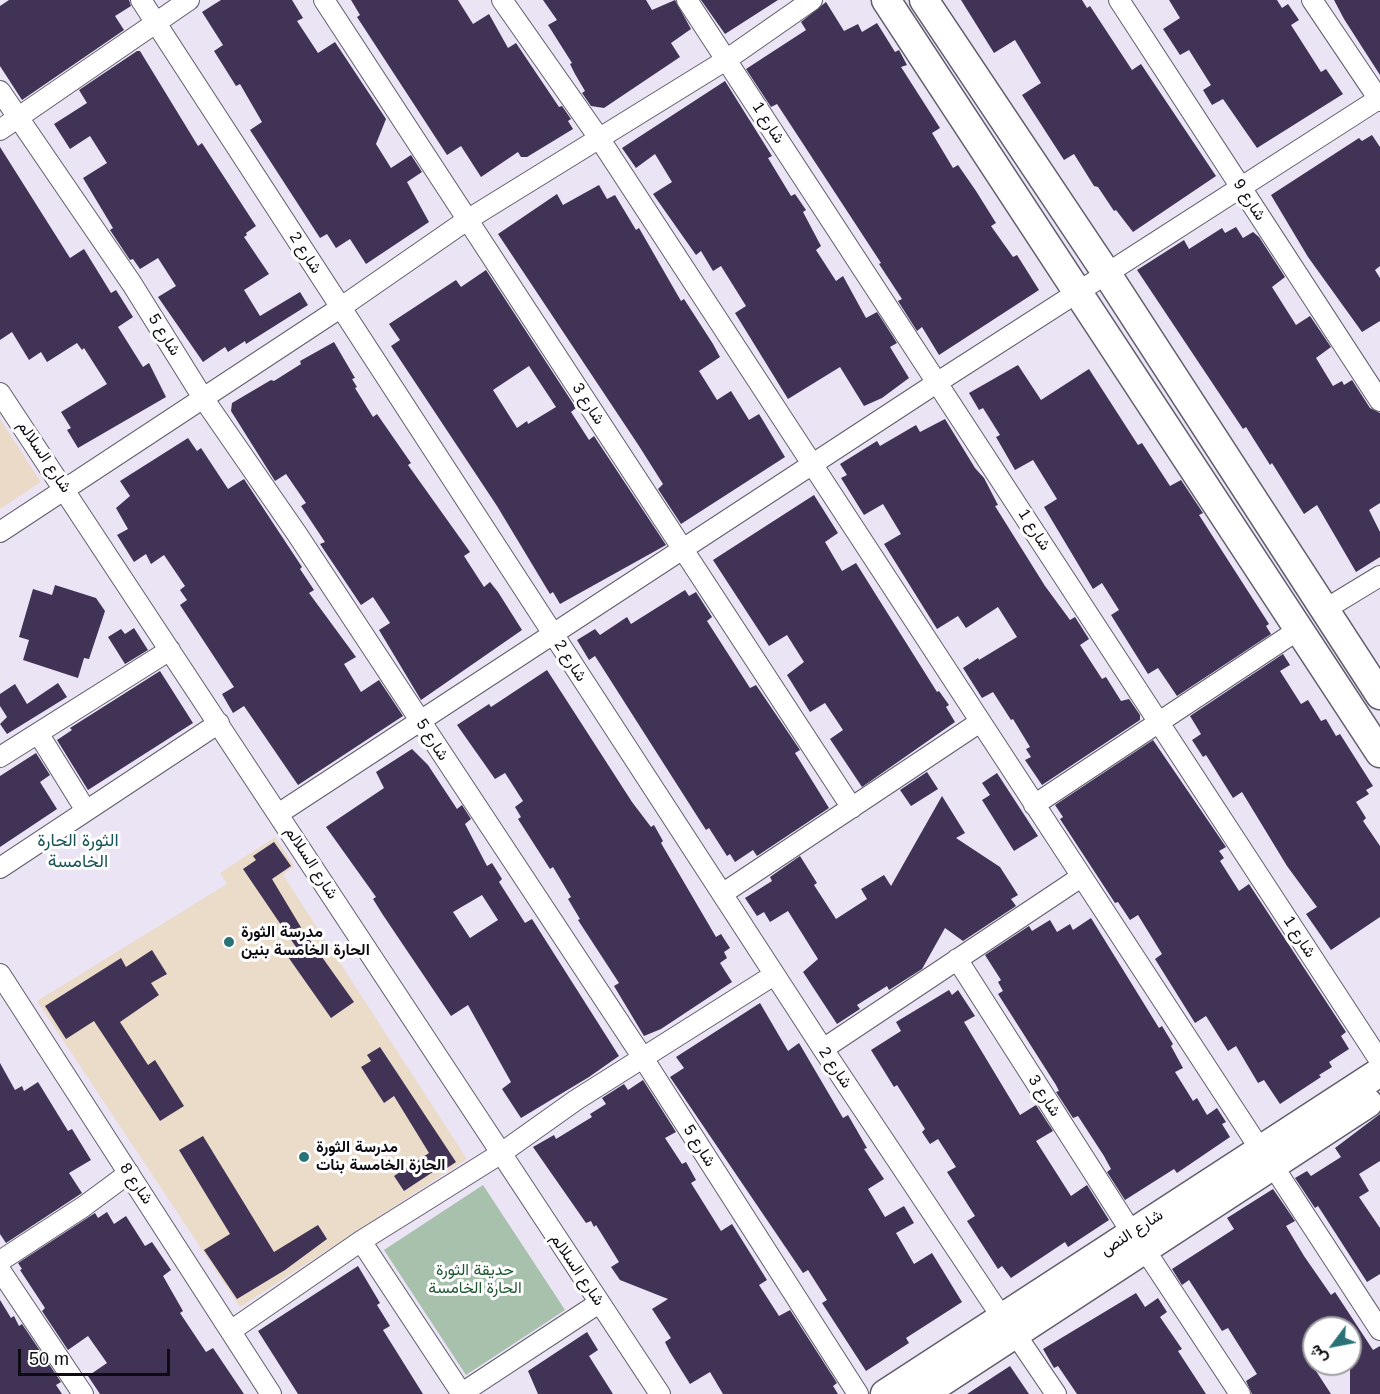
<!DOCTYPE html>
<html>
<head>
<meta charset="utf-8">
<style>
	body { margin:0 }
	#map { position:relative; width:1380px; height:1394px; overflow:hidden; background:#eae4f5; font-family:Helvetica,Vazirmatn,sans-serif }
	canvas { display:block }
	.north { position:absolute; left:1302px; top:1316px; width:60px; height:60px; box-sizing:border-box; background:#fff; border:2px solid #9f9ea0; border-radius:50%; rotate:238deg; font-size:16px; font-weight:700; line-height:24px; text-align:center; color:#0e0c12 }
	.north::after { content:''; display:block; margin:auto; width:21px; height:27px; background:#297377; clip-path:polygon(50% 0,100% 100%,50% 72%,0 100%) }
	.scale { position:absolute; left:18px; top:1349px; width:152px; height:27px; box-sizing:border-box; border:3px solid #0e0c12; border-top:0; padding-left:8px; font-size:18px; line-height:21px; white-space:nowrap; color:#0e0c12; -webkit-text-stroke:4px #fff; paint-order:stroke }
</style>
</head>
<body>
<div id="map">
<canvas width="1380" height="1394"></canvas>
<div class="north">ش</div>
<div class="scale">50 m</div>
</div>
<script>
const ctx = document.querySelector('canvas').getContext('2d');
ctx.lineJoin = 'round';
function fill(path, color) { ctx.fillStyle = color; ctx.fill(path, 'evenodd'); }
const toPath = rows => new Path2D(rows.map(r => 'M' + r).join(''));
function strokePath(path, color, width, dash) { ctx.strokeStyle = color; ctx.lineWidth = width; ctx.lineCap = dash ? 'butt' : 'round'; ctx.setLineDash(dash || []); ctx.stroke(path); }
function write(font, color, halo, rows, align = 'center') {
  ctx.font = font + ' Helvetica,Vazirmatn,sans-serif'; ctx.lineWidth = 6; ctx.setLineDash([]); ctx.textBaseline = 'middle'; ctx.strokeStyle = halo; ctx.fillStyle = color; for (const [text, x, y, turn = 0] of rows) {
    ctx.save(); ctx.translate(x, y); ctx.rotate((+turn || 0) * Math.PI / 180); ctx.textAlign = isNaN(turn) ? turn : align; if (halo) ctx.strokeText(text, 0, 0); ctx.fillText(text, 0, 0); ctx.restore();
  }
}
const commercial = toPath([
	[0,419,41,482,0,509]
]);
const education = toPath([
	[275,837,294,866,283,875,467,1159,240,1307,37,1001,227,884,220,873]
]);
const green = toPath([
	[483,1185,565,1310,466,1375,384,1250]
]);
const building = toPath([
	[9,0,129,0,131,6,115,16,124,30,22,100,0,66,0,6],
	[221,0,292,0,303,18,297,21,318,53,335,42,386,119,376,144,391,168,411,155,422,172,407,182,429,222,366,264,350,239,336,248,327,234,320,238,250,130,262,122,240,84,236,86,214,51,223,45,202,12],
	[351,0,458,0,473,24,489,14,508,48,516,43,559,107,562,106,571,119,568,121,573,129,527,157,521,157,518,152,481,177,461,146,447,155,357,17,360,15],
	[543,0,646,0,652,10,675,0,691,29,671,43,680,57,604,108,591,106,582,93,585,91,575,74,570,64,572,63,548,25,557,20],
	[701,0,778,0,725,34],
	[961,0,1082,0,1087,8,1090,6,1132,70,1141,64,1216,176,1133,232,1116,210,1114,211,1098,187,1094,186,1074,154,1064,160,1022,95,1041,83,1015,40,994,53],
	[1169,0,1277,0,1282,8,1288,4,1299,20,1291,25,1321,72,1326,69,1343,94,1257,148,1223,99,1212,105,1203,90,1211,85,1189,50,1180,55,1163,29,1180,18],
	[1334,0,1380,0,1380,75,1344,19],
	[826,2,844,31,858,24,862,32,877,23,895,52,899,50,907,65,901,67,940,128,932,133,953,168,958,165,976,191,996,223,991,226,1013,257,1017,255,1039,290,939,355,922,327,917,331,898,301,902,299,879,264,881,263,777,104,771,107,746,69,806,30,801,22],
	[137,51,140,51,198,146,202,143,256,226,246,233,247,235,244,237,269,274,244,290,260,316,300,292,308,305,246,344,245,341,228,352,225,347,203,362,158,297,176,286,158,258,140,269,133,259,130,260,110,230,113,228,83,178,107,163,90,136,70,149,54,124,87,103,79,90],
	[725,81,772,156,768,158,791,196,795,194,806,210,803,212,821,246,816,250,836,281,843,276,866,318,877,312,897,343,890,347,909,378,882,398,864,406,840,367,788,399,735,313,746,306,721,266,713,271,701,251,696,255,653,194,672,182,655,154,636,168,622,148],
	[1372,135,1380,147,1380,266,1375,270,1380,278,1380,321,1362,332,1308,257,1271,195,1359,138,1362,141],
	[0,147,70,258,84,249,111,293,116,290,133,317,118,327,143,367,149,363,166,397,78,448,67,430,71,428,61,412,107,384,84,348,82,350,77,343,47,362,41,352,29,360,12,332,0,340],
	[599,185,607,199,615,195,636,230,639,228,681,301,684,299,713,344,720,357,699,371,717,400,731,391,749,420,759,414,785,457,681,524,658,489,663,484,639,446,498,234,557,194,563,205],
	[1236,227,1243,238,1253,232,1259,237,1285,277,1272,287,1296,325,1310,316,1331,347,1316,358,1333,386,1342,381,1344,385,1352,380,1370,408,1380,413,1380,503,1369,510,1380,532,1380,557,1356,572,1317,505,1304,514,1272,463,1270,465,1246,427,1243,429,1137,270,1184,240,1189,249,1222,228,1225,233],
	[486,270,576,408,571,412,589,440,594,436,666,545,560,604,553,592,550,594,497,506,391,346,400,340,389,324,456,280,461,287],
	[529,366,556,407,528,424,527,421,517,428,493,390],
	[334,342,355,378,352,379,357,387,355,388,373,417,377,414,411,463,408,465,470,552,464,556,484,587,490,582,498,592,522,630,421,700,379,630,390,623,373,597,361,605,320,544,325,542,301,506,306,503,286,474,275,481,231,411,232,403,271,380,274,381,301,364,300,361],
	[1018,365,1041,400,1089,369,1138,445,1142,443,1170,486,1181,480,1203,513,1199,515,1269,624,1266,626,1271,634,1177,696,1158,668,1148,674,1111,615,1119,610,1102,583,1093,589,1044,507,1057,499,1033,460,1015,470,996,437,1000,435,983,408,979,410,969,393],
	[945,419,975,468,984,478,998,505,995,506,1045,586,1070,620,1075,617,1089,639,1080,645,1102,679,1106,677,1121,701,1129,699,1140,715,1140,720,1042,785,1025,760,1031,757,1026,749,1030,747,1013,719,1011,720,993,692,982,698,963,668,978,658,979,660,1017,637,998,607,966,628,958,616,937,629,884,544,901,534,883,504,864,515,841,478,847,475,840,464,877,441,880,446,916,425,920,432],
	[188,438,197,451,201,448,228,489,244,479,302,567,300,569,314,590,309,593,356,657,344,664,361,692,379,680,403,716,298,785,244,706,233,713,222,694,234,687,180,605,187,600,180,590,185,586,164,555,151,564,146,554,134,562,117,535,128,529,116,508,130,496,120,481],
	[814,495,838,533,825,542,842,571,856,563,937,692,939,691,949,705,946,707,955,722,862,787,830,739,843,730,825,703,810,712,787,675,804,662,787,635,769,646,713,560],
	[55,585,96,598,105,611,89,659,84,658,78,678,23,660,29,640,19,637,33,589,52,595],
	[685,590,689,596,696,592,712,617,707,621,750,688,756,685,800,750,795,753,829,808,757,856,753,850,735,862,730,854,727,856,709,828,706,830,595,656,589,660,577,640,595,629,600,635,627,617,631,624],
	[134,628,148,650,125,664,108,637,121,629,125,634],
	[1283,654,1290,665,1280,671,1301,704,1308,700,1321,721,1326,719,1336,736,1340,734,1373,786,1366,790,1369,794,1356,802,1366,818,1363,821,1380,846,1380,917,1331,950,1306,914,1317,907,1287,866,1242,792,1233,798,1206,755,1203,757,1192,740,1201,734,1190,716],
	[547,670,632,802,651,827,654,825,663,841,661,843,716,937,721,934,730,948,724,952,727,958,720,963,732,982,661,1029,644,1036,614,986,619,983,578,920,580,919,568,899,571,897,553,867,550,869,518,819,521,817,515,807,523,801,505,773,495,779,457,725,489,704,491,707],
	[160,671,193,723,88,790,57,740,72,730,70,728],
	[58,683,67,697,7,734,0,724,7,717,0,706,0,694,15,684,27,704],
	[1153,740,1226,847,1219,851,1224,858,1220,861,1239,891,1249,884,1346,1032,1341,1036,1349,1049,1329,1062,1332,1067,1319,1075,1321,1077,1280,1104,1264,1080,1258,1083,1236,1046,1228,1051,1206,1016,1195,1023,1155,959,1162,954,1138,915,1130,920,1118,902,1115,903,1060,819,1063,817,1055,805],
	[412,749,428,765,457,809,462,805,471,819,465,824,487,866,492,863,502,879,499,882,525,923,532,919,619,1056,589,1077,521,1118,502,1089,511,1082,468,1005,451,1016,383,915,373,899,376,897,326,827,384,788,376,772],
	[482,895,498,920,470,938,453,912],
	[36,753,50,775,40,782,57,809,0,847,0,776],
	[927,772,938,789,911,806,900,790],
	[997,773,1038,836,1014,851,982,800,990,795,982,783],
	[942,796,965,833,956,838,1000,867,1018,895,1011,899,1016,906,963,941,945,928,922,969,889,990,887,986,857,1005,860,1009,837,1024,803,972,818,959,788,911,770,922,764,912,757,916,745,898,772,881,770,877,800,856,817,883,814,885,836,919,867,899,861,889,884,875,891,886],
	[274,842,291,866,272,879,302,929,354,1002,331,1018,286,954,296,947,243,869,256,860,253,856],
	[1091,918,1159,1028,1162,1026,1173,1044,1171,1046,1183,1068,1175,1072,1193,1101,1197,1098,1207,1115,1217,1108,1226,1122,1222,1124,1230,1137,1177,1173,1174,1169,1125,1200,1107,1172,1111,1169,1104,1156,1078,1116,1073,1118,1056,1092,1059,1091,1056,1085,998,994,1003,991,998,982,1001,980,985,955,1029,926,1032,931,1050,920,1057,932,1070,924,1073,930],
	[152,950,167,974,151,983,159,995,120,1022,148,1065,155,1060,184,1106,160,1121,94,1021,66,1039,45,1006,121,958,126,967],
	[949,990,952,995,958,990,975,1016,964,1022,1020,1115,1036,1105,1053,1131,1036,1141,1071,1196,1087,1185,1109,1220,1068,1247,1065,1242,1011,1278,1002,1266,998,1269,967,1221,975,1216,947,1172,956,1167,938,1139,930,1144,922,1132,925,1129,897,1085,894,1087,871,1050,901,1031,896,1022],
	[760,1003,788,1051,799,1043,843,1118,848,1115,867,1148,864,1149,884,1179,868,1189,885,1217,904,1206,914,1223,896,1233,914,1264,932,1253,962,1302,906,1338,909,1343,866,1371,822,1303,827,1300,808,1270,803,1273,670,1077,684,1068,676,1057],
	[380,1047,456,1162,441,1172,439,1168,404,1191,394,1176,429,1153,394,1096,384,1103,361,1067,371,1061,367,1055],
	[0,1063,15,1090,22,1086,24,1091,38,1082,68,1131,72,1129,91,1160,69,1173,82,1193,6,1243,0,1234],
	[643,1080,676,1132,665,1138,682,1164,686,1162,696,1180,691,1183,721,1231,732,1224,767,1280,759,1285,779,1316,790,1310,837,1383,833,1386,838,1394,723,1394,710,1372,690,1384,670,1352,665,1342,671,1338,652,1309,668,1299,620,1280,611,1267,619,1262,596,1225,594,1227,591,1221,586,1223,533,1147,554,1135,556,1139,592,1117,590,1114,606,1104,602,1098,624,1084,628,1090],
	[1380,1114,1380,1161,1359,1174,1369,1191,1359,1197,1380,1228,1380,1274,1367,1282,1318,1206,1315,1208,1295,1178,1307,1171,1311,1176,1341,1157,1335,1148],
	[203,1136,274,1252,318,1225,327,1239,285,1270,237,1299,204,1250,230,1234,179,1150],
	[1273,1189,1295,1221,1286,1226,1304,1256,1331,1295,1335,1292,1373,1350,1380,1346,1380,1394,1350,1394,1350,1328,1314,1328,1314,1368,1331,1394,1252,1394,1246,1381,1257,1374,1228,1328,1222,1331,1189,1280,1182,1285,1172,1269,1234,1229,1227,1218],
	[107,1212,114,1224,126,1216,145,1246,152,1242,171,1270,163,1276,183,1311,180,1313,206,1352,213,1348,244,1394,100,1394,88,1376,107,1363,88,1336,68,1350,42,1311,45,1308,20,1270,22,1269,18,1263,95,1213,98,1218],
	[358,1266,380,1303,377,1305,390,1326,383,1330,423,1394,298,1394,258,1331],
	[1136,1293,1145,1307,1158,1298,1167,1312,1160,1317,1182,1349,1178,1351,1206,1394,1077,1394,1058,1366,1054,1368,1043,1349],
	[0,1300,11,1318,14,1316,19,1326,22,1324,61,1382,56,1385,62,1394,0,1394],
	[587,1332,598,1350,589,1356,613,1394,538,1394,528,1371],
	[1010,1366,1029,1394,967,1394]
]);
const street = toPath([
	[141,0,823,1049,1003,1319],
	[324,0,852,808],
	[502,0,599,138,1260,1149],
	[687,0,1380,1061],
	[1119,0,1380,401],
	[1312,0,1380,101],
	[0,91,132,284,203,398,297,534,643,1058,858,1394],
	[0,130,189,0],
	[0,393,660,1394],
	[0,532,340,308,467,220,726,60,812,0],
	[1324,610,1380,576],
	[38,733,85,809],
	[0,757,170,650],
	[1034,805,1298,630],
	[278,814,938,382,1380,98],
	[0,868,219,723],
	[722,894,980,722],
	[957,959,1132,1233],
	[0,974,271,1394],
	[823,1049,1081,877],
	[1273,1166,1380,1330],
	[361,1241,462,1394],
	[1145,1250,1240,1394],
	[0,1261,83,1207,129,1173],
	[0,1270,83,1394],
	[232,1330,361,1241,500,1154,576,1100,774,975],
	[1016,1335,1056,1394],
	[462,1393,599,1303]
]);
const secondary = toPath([
	[886,0,1380,753],
	[924,0,1107,274,1380,695],
	[885,1394,1380,1072],
	[923,1394,1368,1103]
]);
const markers = [
	[229,942,6,"#297377"],
	[304,1157,6,"#297377"]
];
const streetNames = [
	["شارع 1",768,123,57],
	["شارع 9",1249,200,57],
	["شارع 2",305,253,57],
	["شارع 5",164,335,58],
	["شارع 3",588,404,57],
	["شارع السلالم",44,457,56],
	["شارع 1",1034,530,57],
	["شارع 2",570,661,57],
	["شارع 5",432,740,57],
	["شارع السلالم",311,863,57],
	["شارع 1",1299,937,57],
	["شارع 2",835,1068,56],
	["شارع 3",1044,1096,57],
	["شارع 5",699,1146,58],
	["شارع 8",136,1184,56],
	["شارع النص",1132,1233,-33],
	["شارع السلالم",577,1270,56]
];
const poiNames = [
	["مدرسة الثورة",241,933],
	["الحارة الخامسة بنين",241,951],
	["مدرسة الثورة",316,1148],
	["الحارة الخامسة بنات",316,1166]
];
const parkNames = [
	["حديقة الثورة",475,1271],
	["الحارة الخامسة",475,1289]
];
const neighbourhoodNames = [
	["الثورة الحارة",78,841],
	["الخامسة",78,862]
];
fill(commercial, '#ecdac9');
fill(education, '#ebdbc9');
fill(green, '#a7c1ac');
fill(building, '#403356');
strokePath(street, '#625d6c', 22);
strokePath(secondary, '#625d6c', 31);
strokePath(street, '#fff', 20);
strokePath(secondary, '#fff', 28);
for (const [x, y, r, color] of markers) { const dot = new Path2D(); dot.arc(x, y, r, 0, 2 * Math.PI); ctx.fillStyle = color; ctx.fill(dot); strokePath(dot, '#fff', 2); }
write('16px', '#0e0c12', '#fff', streetNames);
write('bold 16px', '#0e0c12', '#fff', poiNames, 'left');
write('16px', '#1d582f', '#fff', parkNames);
write('18px', '#195558', '#fff', neighbourhoodNames);
</script>
</body>
</html>
